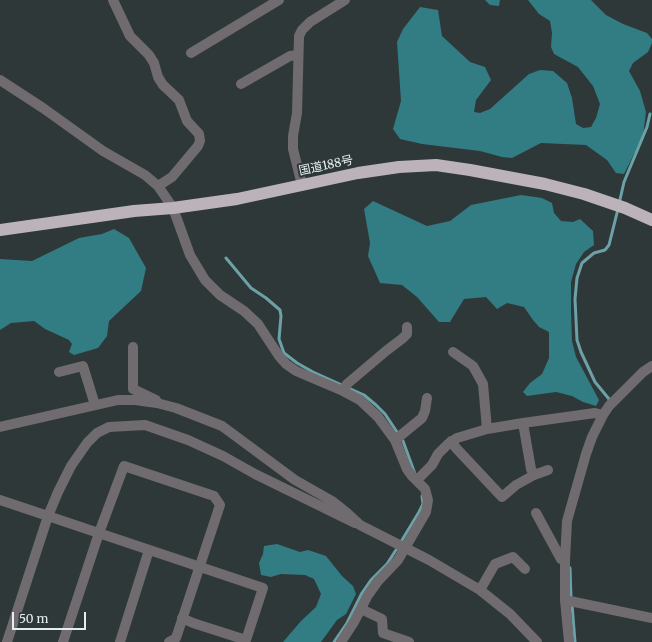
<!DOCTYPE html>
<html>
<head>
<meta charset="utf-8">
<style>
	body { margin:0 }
	#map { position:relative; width:652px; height:642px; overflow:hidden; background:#2e3839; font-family:Merriweather,serif }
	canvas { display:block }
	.scale { position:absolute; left:12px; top:612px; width:74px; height:18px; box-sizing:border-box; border:2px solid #e7edee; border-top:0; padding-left:5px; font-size:12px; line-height:14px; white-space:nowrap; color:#e7edee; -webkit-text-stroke:3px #2e3839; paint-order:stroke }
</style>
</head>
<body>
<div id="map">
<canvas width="652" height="642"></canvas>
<div class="scale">50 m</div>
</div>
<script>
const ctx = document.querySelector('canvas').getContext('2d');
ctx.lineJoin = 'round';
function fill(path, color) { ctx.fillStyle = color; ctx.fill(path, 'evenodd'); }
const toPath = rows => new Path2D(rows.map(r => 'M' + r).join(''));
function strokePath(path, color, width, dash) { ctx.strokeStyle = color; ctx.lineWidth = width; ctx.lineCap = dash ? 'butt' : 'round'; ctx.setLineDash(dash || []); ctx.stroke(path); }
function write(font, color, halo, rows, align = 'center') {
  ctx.font = font + ' Merriweather,"Noto Sans JP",serif'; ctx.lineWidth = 4; ctx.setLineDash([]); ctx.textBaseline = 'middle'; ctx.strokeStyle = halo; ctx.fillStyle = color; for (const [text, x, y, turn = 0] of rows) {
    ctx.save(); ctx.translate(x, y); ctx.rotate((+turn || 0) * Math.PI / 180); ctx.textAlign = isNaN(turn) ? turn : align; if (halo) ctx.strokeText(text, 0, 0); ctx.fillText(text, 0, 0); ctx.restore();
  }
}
const forest = toPath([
	[485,0,500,0,499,6,490,5],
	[528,0,591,0,606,15,623,24,647,33,652,39,652,43,648,52,633,63,629,71,640,91,646,112,643,136,624,174,616,173,607,160,586,145,541,143,512,158,502,157,480,151,422,144,400,139,393,129,401,101,397,42,403,29,420,7,438,10,442,36,470,62,485,67,491,80,476,100,474,112,480,113,490,109,529,74,540,70,553,71,567,83,572,98,576,124,583,128,591,127,596,118,600,104,593,86,578,67,554,54,551,47,552,33,550,21,539,14],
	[521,195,542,198,552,203,554,213,561,221,573,222,580,219,593,231,594,245,584,252,576,264,571,282,571,311,572,341,576,357,599,400,596,406,583,402,572,396,556,392,527,396,523,392,530,383,542,374,549,358,549,332,539,327,533,320,524,307,507,303,497,309,486,297,464,299,450,322,439,322,417,297,402,285,380,283,368,256,370,243,364,209,373,201,427,226,450,221,471,205],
	[114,229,129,238,146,268,141,291,109,321,107,336,98,348,74,355,69,352,72,344,69,340,45,329,34,321,11,323,0,330,0,259,32,261,79,238,102,234],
	[277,544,300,552,308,550,326,556,342,576,353,586,356,594,346,614,337,620,321,642,283,642,301,621,316,607,321,594,314,579,305,575,281,574,271,577,261,575,259,563,263,554,264,546]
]);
const stream = toPath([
	[619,204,624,182,647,127,650,114],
	[226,258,251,288,266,298,280,310,281,316,279,339,284,353,297,363,313,372,364,395,376,405,385,414,403,441,415,474],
	[609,403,609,399,595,382,581,352,577,340,575,299,577,278,582,263,594,253,605,250,609,245,618,209],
	[570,568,571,598],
	[572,604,575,642],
	[334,642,347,623,362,593,371,580,387,564,396,550,419,512,423,504,422,496]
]);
const minor = toPath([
	[113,0,130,36,149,55,154,63,158,77,163,85,179,100,187,121,199,134,200,141,198,146,172,177,158,186],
	[191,53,279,0],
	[0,80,43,108,103,151,145,175,158,186,173,208,190,255,205,280,220,295,244,311,258,324,279,356,286,364,296,371,343,391,360,400,378,417,395,440,407,469,412,476,425,489,428,500,426,512,398,560,378,581,368,595,354,622,341,642],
	[241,84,290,56,298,55],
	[302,185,293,149,293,136,297,113,299,36,302,30,310,22,345,0],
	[133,347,133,389,156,400],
	[453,352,473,366,483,384,487,429],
	[59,372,83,366,95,405],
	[343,391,347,384,386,351,403,338,407,334,407,327],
	[523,423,531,469,534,475],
	[0,427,118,400,135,400,157,403,176,408,222,426,295,480,332,501,347,513,360,525,429,560,480,590,510,614,537,642],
	[395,440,422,418,425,411,427,398],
	[451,441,456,448,502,497,516,485,534,475,548,470],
	[417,480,432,465,438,454,448,444,457,438,487,429,523,423,595,413,603,415],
	[0,500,263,588,246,640,193,623,182,618],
	[536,513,561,559,565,561],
	[480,590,495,564,513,557,525,569],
	[565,600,652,618],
	[361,609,382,619,383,633,409,642],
	[7,642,48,516,58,492,71,466,87,443,97,433,109,427,145,425,188,440,223,456,255,474,355,523],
	[63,642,99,533,124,466,214,496,220,505,176,638,169,642],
	[120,642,149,550],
	[569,642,565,600,565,561,567,521,586,454,592,437,603,415,609,406,643,372,652,366]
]);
const highway = toPath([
	[0,230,134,211,173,208,237,199,358,173,399,167,436,165,470,170,545,184,584,194,625,208,652,220]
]);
const streetNames = [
	["国道188号",326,166,-12]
];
fill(forest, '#327c83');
strokePath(stream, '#6ca1a7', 3);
strokePath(minor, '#6f6b6e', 10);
strokePath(highway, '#bcb3ba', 12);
write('12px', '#e7edee', '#2e3839', streetNames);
</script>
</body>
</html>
